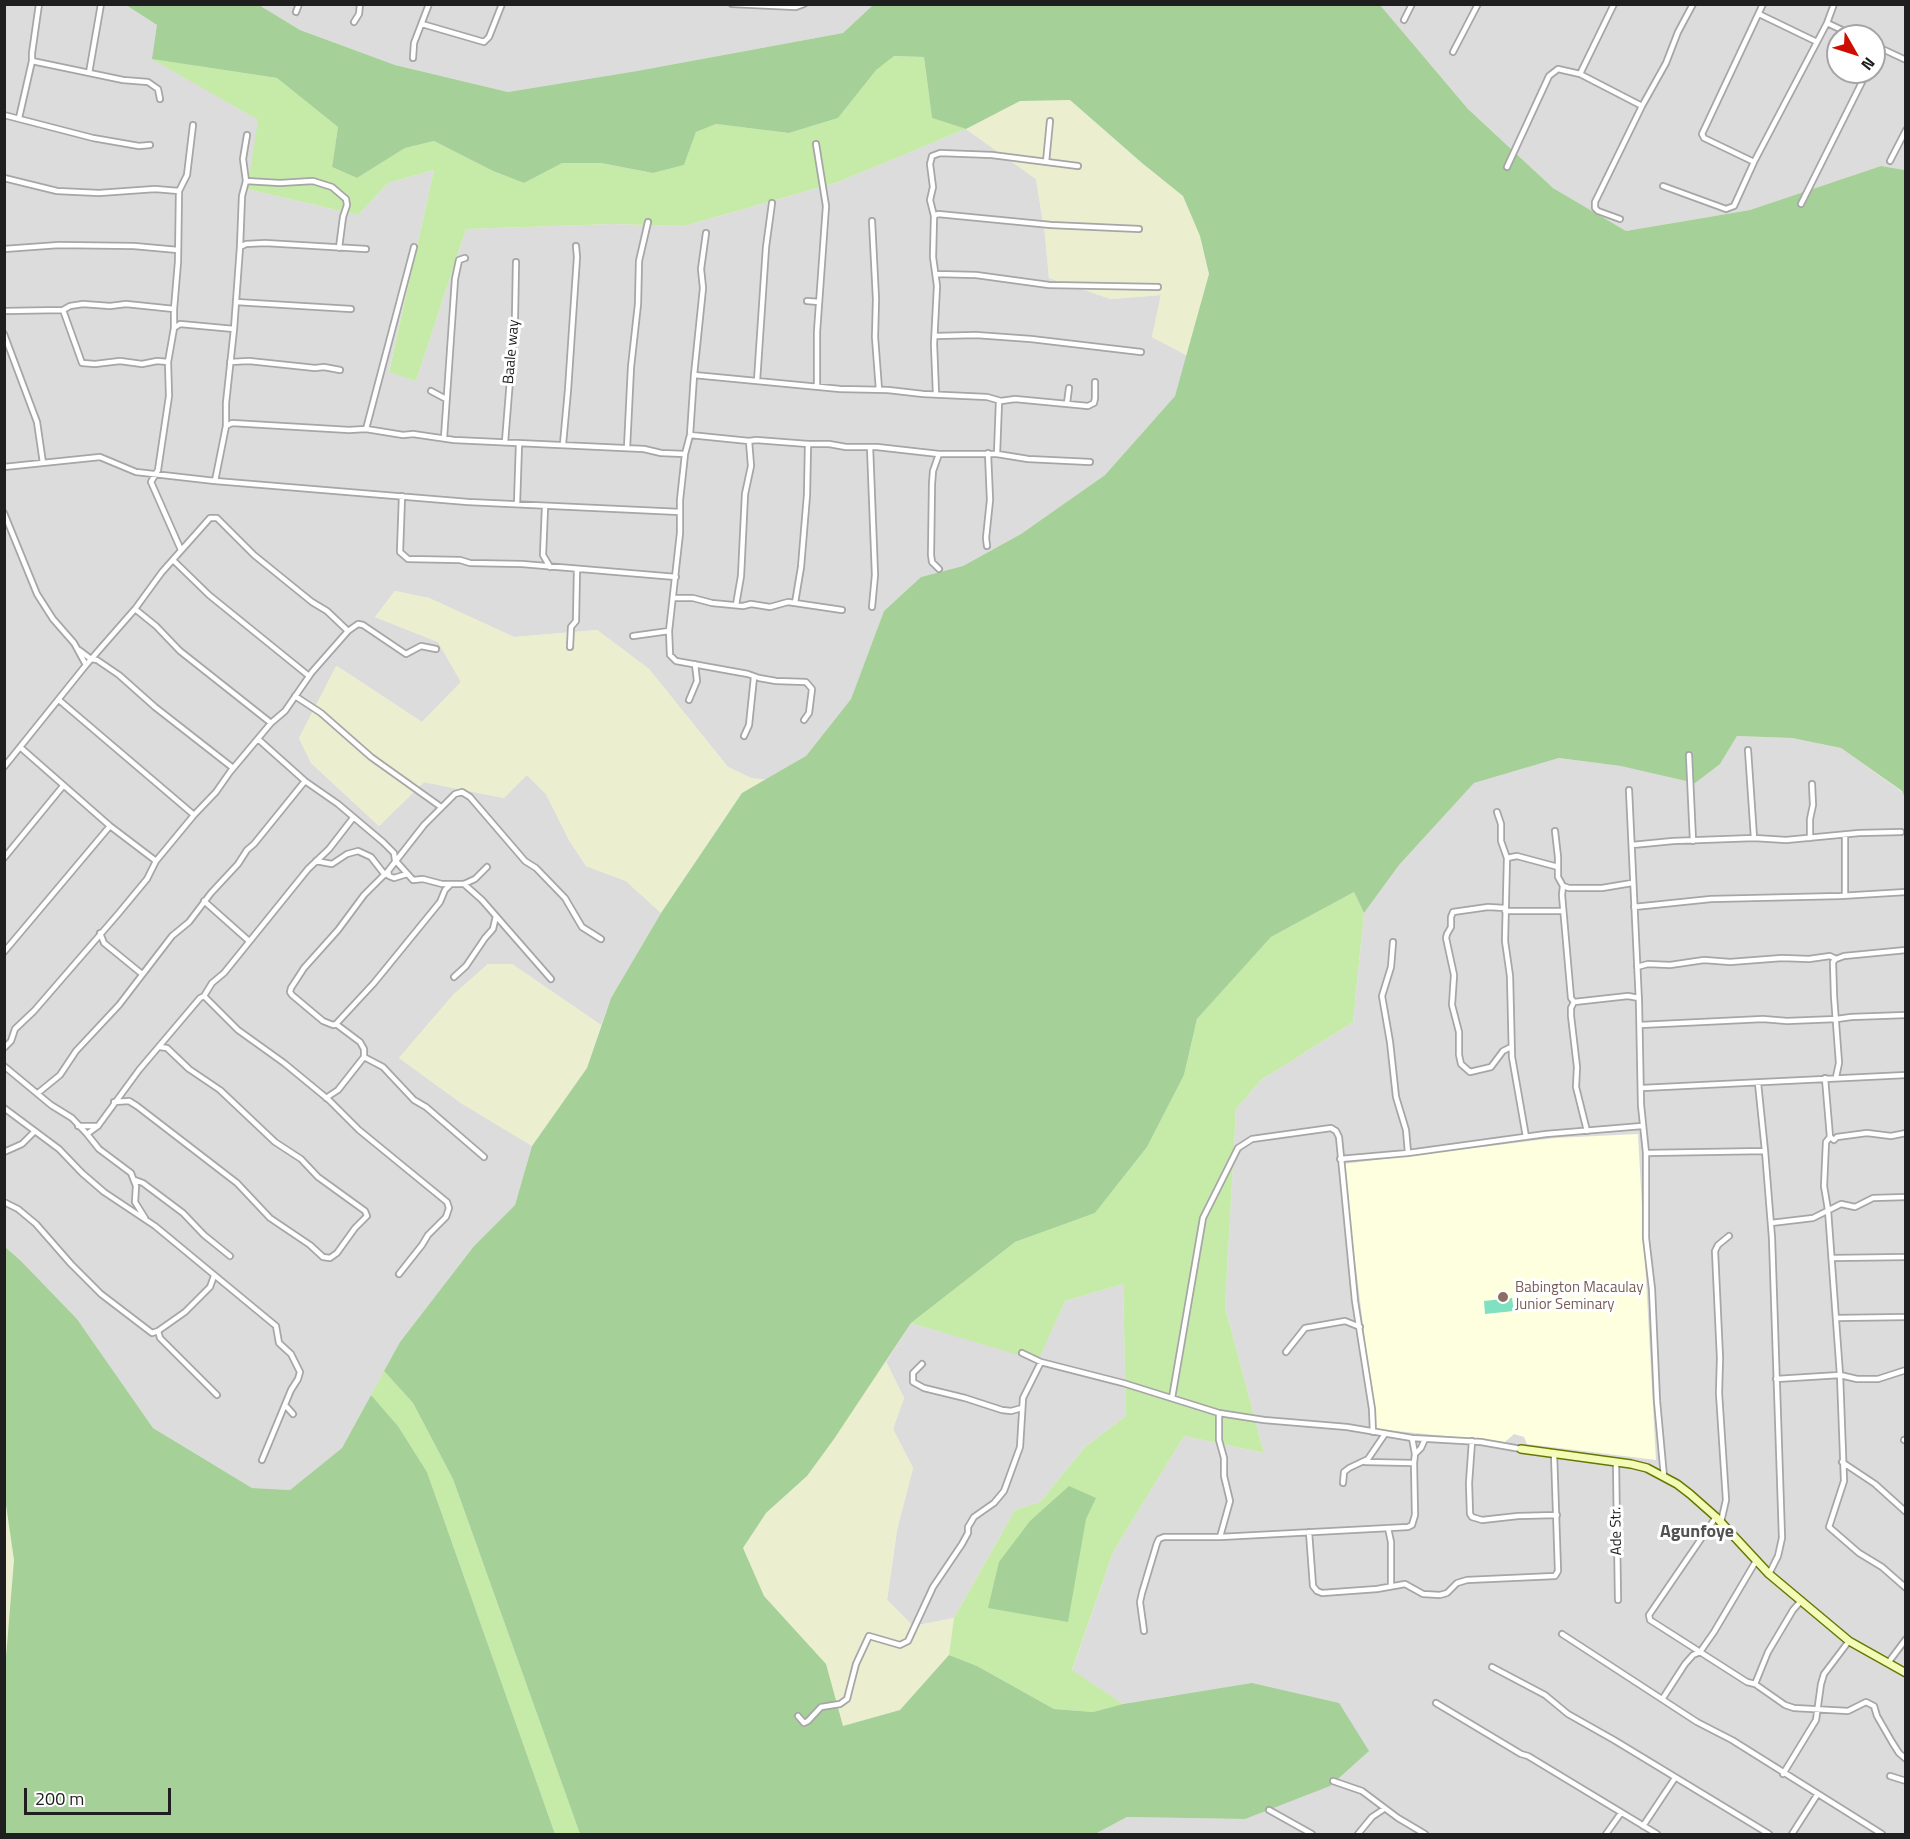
<!DOCTYPE html>
<html>
<head>
<meta charset="utf-8">
<style>
	body { margin:0 }
	#map { position:relative; width:1910px; height:1839px; overflow:hidden; background:#f0ede5; font-family:"Titillium Web",sans-serif }
	canvas { display:block }
	.frame { position:absolute; inset:0; border:6px solid #1f1f1f; pointer-events:none }
	.north { position:absolute; left:1826px; top:24px; width:60px; height:60px; box-sizing:border-box; background:#fff; border:2px solid #a5a5a5; border-radius:50%; rotate:129deg; font-size:16px; font-weight:700; line-height:24px; text-align:center; color:#1f1f1f }
	.north::after { content:''; display:block; margin:auto; width:21px; height:27px; background:#cd0d00; clip-path:polygon(50% 0,100% 100%,50% 72%,0 100%) }
	.scale { position:absolute; left:24px; top:1788px; width:147px; height:27px; box-sizing:border-box; border:3px solid #1f1f1f; border-top:0; padding-left:8px; font-size:18px; line-height:21px; white-space:nowrap; color:#1f1f1f; -webkit-text-stroke:4px #fff; paint-order:stroke }
</style>
</head>
<body>
<div id="map">
<canvas width="1910" height="1839"></canvas>
<div class="frame"></div>
<div class="north">N</div>
<div class="scale">200 m</div>
</div>
<script>
const ctx = document.querySelector('canvas').getContext('2d');
ctx.lineJoin = 'round';
function fill(path, color) { ctx.fillStyle = color; ctx.fill(path, 'evenodd'); }
const toPath = rows => new Path2D(rows.map(r => 'M' + r).join(''));
function strokePath(path, color, width, dash) { ctx.strokeStyle = color; ctx.lineWidth = width; ctx.lineCap = dash ? 'butt' : 'round'; ctx.setLineDash(dash || []); ctx.stroke(path); }
function write(font, color, halo, rows, align = 'center') {
  ctx.font = font + ' "Titillium Web",sans-serif'; ctx.lineWidth = 6; ctx.setLineDash([]); ctx.textBaseline = 'middle'; ctx.strokeStyle = halo; ctx.fillStyle = color; for (const [text, x, y, turn = 0] of rows) {
    ctx.save(); ctx.translate(x, y); ctx.rotate((+turn || 0) * Math.PI / 180); ctx.textAlign = isNaN(turn) ? turn : align; if (halo) ctx.strokeText(text, 0, 0); ctx.fillText(text, 0, 0); ctx.restore();
  }
}
const residential = toPath([
	[5,5,126,5,157,25,235,107,259,120,247,189,358,215,388,183,434,170,389,371,416,381,466,229,613,224,684,226,838,182,966,129,1036,179,1045,235,1049,278,1111,299,1161,295,1152,337,1188,356,1175,396,1105,475,1021,534,963,566,921,577,884,611,851,699,806,756,767,780,751,778,728,767,649,669,597,630,514,637,429,598,395,591,375,617,438,642,461,682,422,722,337,666,299,738,311,763,379,826,424,782,504,798,526,774,546,794,569,840,586,866,626,881,661,913,611,998,601,1025,512,964,488,964,453,995,399,1058,461,1103,532,1146,515,1205,474,1246,400,1342,342,1448,290,1490,252,1488,153,1428,77,1319,21,1261,5,1247],
	[259,5,873,5,843,33,637,71,508,92,395,65,300,30],
	[1380,5,1905,5,1905,170,1881,166,1750,210,1626,231,1553,188,1468,109],
	[1838,36,1874,36,1874,72,1838,72],
	[1737,736,1792,738,1841,748,1902,792,1906,798,1905,1834,1095,1834,1127,1817,1245,1819,1177,1695,1123,1704,1072,1671,1113,1552,1184,1436,1264,1453,1225,1307,1236,1109,1261,1080,1353,1022,1364,913,1399,865,1474,783,1559,758,1621,766,1720,764],
	[1123,1284,1126,1416,1085,1447,1040,1502,1015,1510,954,1618,913,1626,887,1600,897,1530,913,1468,893,1429,904,1398,886,1362,911,1323,1038,1360,1065,1301]
]);
const education = toPath([
	[1638,1134,1656,1460,1527,1444,1524,1437,1514,1434,1505,1442,1376,1429,1343,1164,1555,1138]
]);
const farmland = toPath([
	[1070,100,1142,163,1183,196,1200,236,1209,274,1188,356,1152,337,1161,295,1111,299,1049,278,1045,235,1036,179,966,129,1020,101],
	[395,591,429,598,514,637,597,630,649,669,728,767,751,778,767,780,742,793,661,913,626,881,586,866,569,840,546,794,527,775,504,798,424,782,379,826,311,763,299,738,336,666,422,722,461,682,438,642,375,617],
	[488,964,512,964,601,1025,587,1068,532,1146,461,1103,399,1058,453,995],
	[886,1361,904,1398,893,1429,913,1468,897,1530,887,1600,913,1626,954,1618,949,1655,900,1710,843,1726,826,1664,764,1596,743,1548,766,1513,807,1476],
	[5,1491,14,1560,5,1681]
]);
const grass = toPath([
	[893,56,924,57,932,118,966,129,838,182,684,226,613,224,466,229,416,381,389,372,434,170,388,183,358,215,247,189,258,120,152,59,277,78,338,127,332,167,357,178,405,148,434,141,493,171,524,183,561,163,601,163,653,173,684,165,696,132,716,124,789,133,838,118,876,69],
	[1354,892,1364,913,1353,1022,1261,1080,1236,1109,1225,1307,1264,1453,1184,1436,1113,1552,1072,1670,1123,1704,1093,1712,1054,1709,977,1666,949,1655,954,1618,1015,1510,1040,1502,1085,1447,1126,1416,1123,1284,1065,1301,1038,1361,911,1323,1015,1242,1095,1213,1147,1147,1184,1075,1197,1019,1271,937],
	[384,1371,413,1403,453,1479,580,1834,555,1834,427,1472,398,1426,371,1395]
]);
const forest = toPath([
	[126,5,259,5,300,30,395,65,508,92,637,71,843,33,873,5,1380,5,1468,109,1553,188,1626,231,1750,210,1881,166,1905,170,1905,798,1902,791,1841,748,1792,738,1737,736,1720,764,1695,783,1621,766,1559,758,1474,783,1399,865,1364,913,1354,892,1271,937,1197,1019,1184,1075,1147,1147,1095,1213,1015,1242,911,1323,834,1439,807,1476,766,1513,743,1548,764,1596,826,1664,843,1726,900,1710,949,1655,977,1666,1054,1709,1093,1712,1123,1704,1252,1683,1339,1703,1369,1751,1330,1786,1245,1819,1127,1817,1095,1834,580,1834,453,1479,413,1403,384,1371,400,1342,474,1246,515,1205,532,1146,587,1068,611,998,661,913,742,793,806,756,851,699,884,611,921,577,963,566,1021,534,1105,475,1175,396,1209,274,1200,236,1183,196,1142,163,1070,100,1020,101,966,129,932,118,924,57,894,56,876,70,838,118,789,133,716,124,696,132,684,165,653,173,601,163,562,163,524,183,493,171,434,141,405,148,357,178,332,167,338,127,277,78,152,59,157,25],
	[5,1247,21,1261,77,1319,153,1428,252,1488,290,1490,342,1448,371,1395,398,1426,427,1472,555,1834,5,1834,4,1681,14,1560,4,1491],
	[1069,1486,1096,1498,1086,1519,1068,1622,988,1608,999,1562,1030,1521]
]);
const pitch = toPath([
	[1512,1298,1514,1311,1485,1314,1484,1301]
]);
const street = toPath([
	[732,4,796,7,804,4],
	[296,12,299,4],
	[1759,14,1817,42],
	[1404,20,1412,4],
	[354,22,359,14,360,4],
	[1827,23,1855,36],
	[422,24,484,42,489,37,502,4],
	[1874,45,1906,60],
	[1453,52,1478,4],
	[413,58,414,43,429,4],
	[1874,59,1880,48],
	[32,61,123,80,148,82,158,89,160,99],
	[89,73,101,4],
	[1580,74,1642,106],
	[4,115,93,138,139,146,150,145],
	[19,118,32,61,32,53,39,4],
	[816,144,826,206,817,332,817,386],
	[1890,161,1906,130],
	[1046,162,1050,121],
	[1754,162,1704,138,1702,134,1763,4],
	[1507,167,1549,76,1558,69,1580,74,1614,4],
	[4,178,57,191,99,193,155,189,179,191,178,262,174,309,174,328,168,362,169,396,158,470,151,482,181,550],
	[246,181,280,183,313,181,332,187,346,199,347,205,343,217,339,248],
	[1663,186,1726,209,1734,206,1754,162,1827,23,1834,4],
	[179,191,187,175,193,125],
	[1801,204,1867,72],
	[934,216,938,214,1051,225,1139,229],
	[1620,219,1598,211,1595,208,1595,202,1642,106,1666,63,1678,32,1693,4],
	[872,221,876,299,875,337,879,390],
	[706,233,701,269,703,288,694,375,690,435,685,454,680,500,680,533,669,631,670,655,676,661,748,674,759,678,776,681,806,682,812,689,809,713,804,720],
	[240,247,242,196,246,181,243,159,247,135],
	[4,249,59,245,134,246,178,250],
	[936,274,976,275,1049,285,1158,287],
	[807,301,819,302],
	[236,302,351,309],
	[63,310,82,363,95,364,120,361,142,364,157,361,168,362],
	[4,311,63,310,70,306,83,304,110,306,126,304,174,309],
	[174,328,180,324,234,329],
	[4,334,37,422,43,463],
	[935,336,976,335,1031,339,1141,352],
	[230,362,249,361,315,368,324,367,340,370],
	[694,375,840,389,888,390,923,394,987,397,1001,401,1015,399,1088,406,1094,403,1095,398,1095,382],
	[757,381,766,247,772,203],
	[431,391,446,399],
	[936,394,934,344,937,286,933,257,934,216,930,200,933,187,930,164,932,156,940,153,992,155,1078,166],
	[1067,403,1069,388],
	[226,426,232,423,349,430,366,429,403,435,413,434,454,440,644,449,661,453,685,454],
	[366,429,414,247],
	[690,435,749,441,756,440,808,444,829,444,846,447,877,447,939,454,997,454,1028,459,1090,462],
	[444,438,455,279,459,260,465,258],
	[505,442,515,317,516,262],
	[563,444,568,390,577,257,576,246],
	[870,447,875,575,872,607],
	[627,448,631,367,638,304,639,261,648,222],
	[939,454,933,471,932,484,931,555,932,562,939,569],
	[997,454,999,401],
	[4,467,100,457,136,472,215,481,468,502,680,512],
	[215,481,226,426,226,403,234,329,240,247,246,244,265,243,366,249],
	[402,496,400,552,408,559,460,560,470,563,522,564,676,577],
	[517,504,519,444],
	[545,507,543,555,550,567],
	[4,513,37,594,53,619,74,643,86,665],
	[987,546,986,538,990,500,988,453],
	[173,560,209,595,309,676],
	[674,598,693,598,712,603,743,606,751,604,770,607,788,602,842,610],
	[795,603,801,567,807,495,808,444],
	[736,605,741,576,745,494,751,466,749,441],
	[135,609,156,626,180,651,271,723],
	[633,636,669,631],
	[570,647,571,627,576,621,577,569],
	[79,650,91,659,97,660,119,675,155,707,233,768],
	[295,696,321,713,371,757,441,807],
	[59,700,194,815],
	[689,700,697,681,695,664],
	[744,736,749,725,754,677],
	[258,739,305,781,338,804,383,842,394,853,395,860,413,880,423,879,442,884,464,884,475,879,487,867],
	[20,747,110,826,156,861],
	[1748,750,1754,838],
	[1689,755,1693,841],
	[4,767,86,665,135,609,162,572,210,518,217,518,254,555,312,602,327,611,348,631],
	[1629,790,1639,1003,1641,1105,1646,1153,1646,1238,1652,1289,1657,1401,1664,1477],
	[1497,812,1501,824,1501,841,1507,858,1505,941,1510,976,1512,1057,1526,1137],
	[1555,831,1558,857,1558,877,1563,886,1562,895,1571,998,1574,1002,1571,1008,1571,1016,1577,1067,1576,1087,1587,1131],
	[1845,835,1845,895],
	[1810,838,1810,819,1813,805,1812,784],
	[1632,845,1673,841,1754,838,1786,840,1859,833,1901,832],
	[4,858,63,786],
	[1507,858,1517,856,1558,867],
	[316,861,332,864,347,854,358,851,371,857,385,875],
	[388,871,389,876,394,878,407,874],
	[464,884,482,900,551,979],
	[1563,886,1569,888,1602,888,1632,883],
	[204,901,249,941],
	[1634,907,1711,899,1840,896,1906,892],
	[1505,908,1488,907,1453,912,1451,917,1451,927,1447,934,1446,938,1454,975,1452,1005,1459,1032,1459,1055,1461,1064,1470,1072,1491,1067,1503,1051,1511,1047],
	[1505,911,1563,911],
	[100,933,104,943,142,974],
	[1393,942,1391,967,1382,996,1390,1042,1396,1097,1406,1130,1408,1153],
	[4,952,110,826],
	[1836,959,1844,956,1906,950],
	[1637,967,1648,964,1670,965,1704,960,1730,962,1782,958,1809,959,1830,956,1836,959,1833,962,1834,996,1839,1063,1836,1077],
	[454,977,466,966,485,938,493,929,496,916],
	[204,996,238,1030,284,1063,329,1100,359,1130,447,1202,449,1208,446,1217,428,1235,422,1245,399,1274],
	[1574,1002,1628,996,1639,998],
	[336,1024,374,983,440,902,445,890,450,885],
	[1640,1025,1763,1019,1787,1021,1837,1019,1851,1017,1906,1015],
	[4,1048,11,1041,15,1029,34,1011,118,914,147,879,156,861,194,815,216,792,230,772,271,723,285,711,312,672,348,631,358,624,363,625,406,654,421,646,436,649],
	[364,1057,364,1049,360,1042,336,1024,333,1025,323,1021,292,995,290,992,291,988,304,968,338,930,364,895,388,871,424,825,455,794,462,792,470,797,525,861,536,868,565,898,582,927,601,939],
	[364,1057,383,1067,414,1100,426,1107,484,1157],
	[4,1066,51,1105,72,1118,87,1134,99,1149,131,1173,136,1186,135,1202,145,1218],
	[1758,1083,1765,1151,1772,1238,1782,1538,1778,1556,1769,1574],
	[1642,1088,1906,1075],
	[38,1093,60,1075,76,1051,119,1005,172,936,189,922,211,893,238,864,247,850,254,844,305,781],
	[326,1098,338,1090,364,1057],
	[114,1102,129,1101,137,1106,237,1183,270,1218,310,1245,323,1257,330,1258,337,1253,355,1228,367,1216,365,1211,318,1177,301,1159,275,1142,220,1090,189,1069,167,1048,160,1047],
	[4,1108,59,1149,82,1173,104,1192,155,1226,276,1326,279,1343,291,1354,300,1372,298,1379,291,1390,262,1460],
	[78,1126,98,1126],
	[87,1134,98,1126,139,1070,200,998,204,996,212,983,224,973,308,869,329,849,353,818],
	[1830,1137,1834,1140,1837,1137,1867,1133,1891,1136,1906,1133],
	[4,1152,22,1144,35,1131],
	[1646,1153,1765,1151],
	[1340,1159,1408,1153,1546,1134,1642,1126],
	[135,1180,143,1183,183,1213,204,1235,230,1256],
	[4,1202,18,1209,36,1224,71,1264,101,1294,152,1333,158,1331,185,1312,210,1287,214,1276],
	[1771,1223,1813,1218,1841,1204,1855,1207,1873,1198,1906,1197],
	[1832,1258,1906,1257],
	[1836,1318,1906,1317],
	[158,1331,160,1338,217,1395],
	[1286,1352,1305,1328,1345,1321,1360,1327],
	[1022,1353,1041,1362,1123,1383,1219,1413,1264,1420,1347,1427,1412,1438,1481,1442,1521,1449],
	[922,1364,913,1373,913,1382,924,1388,965,1398,1002,1410,1011,1411,1022,1408],
	[1906,1370,1878,1379,1857,1379,1840,1375,1844,1481,1829,1527,1859,1553,1882,1567,1906,1588],
	[1776,1379,1840,1375,1828,1210,1824,1186,1826,1142,1830,1137,1825,1078],
	[1172,1398,1203,1218,1238,1148,1252,1139,1331,1128,1336,1131,1339,1137,1355,1301,1372,1409,1373,1432],
	[285,1405,293,1414],
	[1219,1413,1219,1440,1224,1458,1224,1476,1230,1501,1220,1537],
	[1904,1440,1906,1441],
	[1472,1441,1469,1483,1470,1514,1472,1517,1482,1520,1518,1516,1557,1515],
	[1415,1454,1421,1448,1425,1439],
	[1365,1462,1414,1463],
	[1616,1462,1618,1600],
	[1842,1462,1875,1484,1906,1512],
	[1343,1483,1344,1472,1349,1468,1368,1459,1385,1434],
	[1716,1517,1649,1615,1650,1620,1747,1682,1755,1684,1785,1705,1794,1708,1848,1711,1866,1702,1874,1706,1877,1716,1892,1742,1899,1753,1906,1759],
	[1721,1522,1726,1500,1719,1393,1720,1358,1715,1251,1718,1245,1729,1236],
	[1388,1528,1391,1542,1391,1586],
	[1309,1532,1313,1586,1317,1591,1322,1593,1377,1589,1405,1584,1423,1594,1440,1595,1447,1593,1457,1583,1467,1580,1555,1576,1558,1571,1554,1453],
	[1144,1631,1140,1602,1142,1593,1157,1543,1159,1539,1164,1537,1220,1537,1408,1527,1412,1525,1415,1515,1414,1463,1415,1454,1412,1438],
	[1562,1634,1697,1722,1732,1740,1882,1834],
	[1888,1663,1906,1639],
	[1492,1667,1545,1695,1568,1714,1614,1740,1769,1834],
	[1755,1684,1768,1652,1793,1610,1801,1601],
	[1663,1698,1685,1664,1693,1655,1700,1652,1714,1632,1756,1561],
	[1436,1703,1521,1754,1528,1756,1657,1834],
	[798,1716,804,1723,808,1721,821,1707,840,1704,847,1699,856,1664,869,1636,900,1645,908,1641,933,1587,962,1544,968,1533,968,1527,974,1517,994,1503,1004,1491,1020,1447,1023,1398,1041,1362],
	[1783,1774,1816,1720,1821,1684,1824,1674,1849,1641],
	[1890,1776,1906,1781],
	[1333,1781,1362,1791,1398,1818,1425,1834],
	[1269,1810,1312,1834],
	[1643,1826,1675,1778],
	[1358,1834,1372,1817,1384,1809],
	[1606,1834,1621,1813],
	[1792,1834,1817,1795]
]);
const secondary = toPath([
	[1521,1449,1631,1464,1647,1468,1677,1484,1690,1494,1716,1517,1769,1574,1849,1641,1906,1673]
]);
const markers = [
	[1503,1297,6,"#8d6e63"]
];
const streetNames = [
	["Baale way",512,352,-85],
	["Ade Str.",1617,1531,-91]
];
const educationNames = [
	["Babington Macaulay",1515,1288],
	["Junior Seminary",1515,1305]
];
const quarterNames = [
	["Agunfoye",1697,1533]
];
fill(residential, '#dddcdc');
fill(education, '#fdffde');
fill(farmland, '#ebefcf');
fill(grass, '#c6eba9');
fill(forest, '#a5d098');
fill(pitch, '#80e1c2');
strokePath(street, '#a6a6a6', 8);
strokePath(secondary, '#657902', 10);
strokePath(street, '#fff', 4.5);
strokePath(secondary, '#f4fbb7', 7);
for (const [x, y, r, color] of markers) { const dot = new Path2D(); dot.arc(x, y, r, 0, 2 * Math.PI); ctx.fillStyle = color; ctx.fill(dot); strokePath(dot, '#fff', 2); }
write('15px', '#1f1f1f', '#fff', streetNames);
write('15px', '#785e54', '#fff', educationNames, 'left');
write('bold 18px', '#525252', '#fff', quarterNames);
</script>
</body>
</html>
